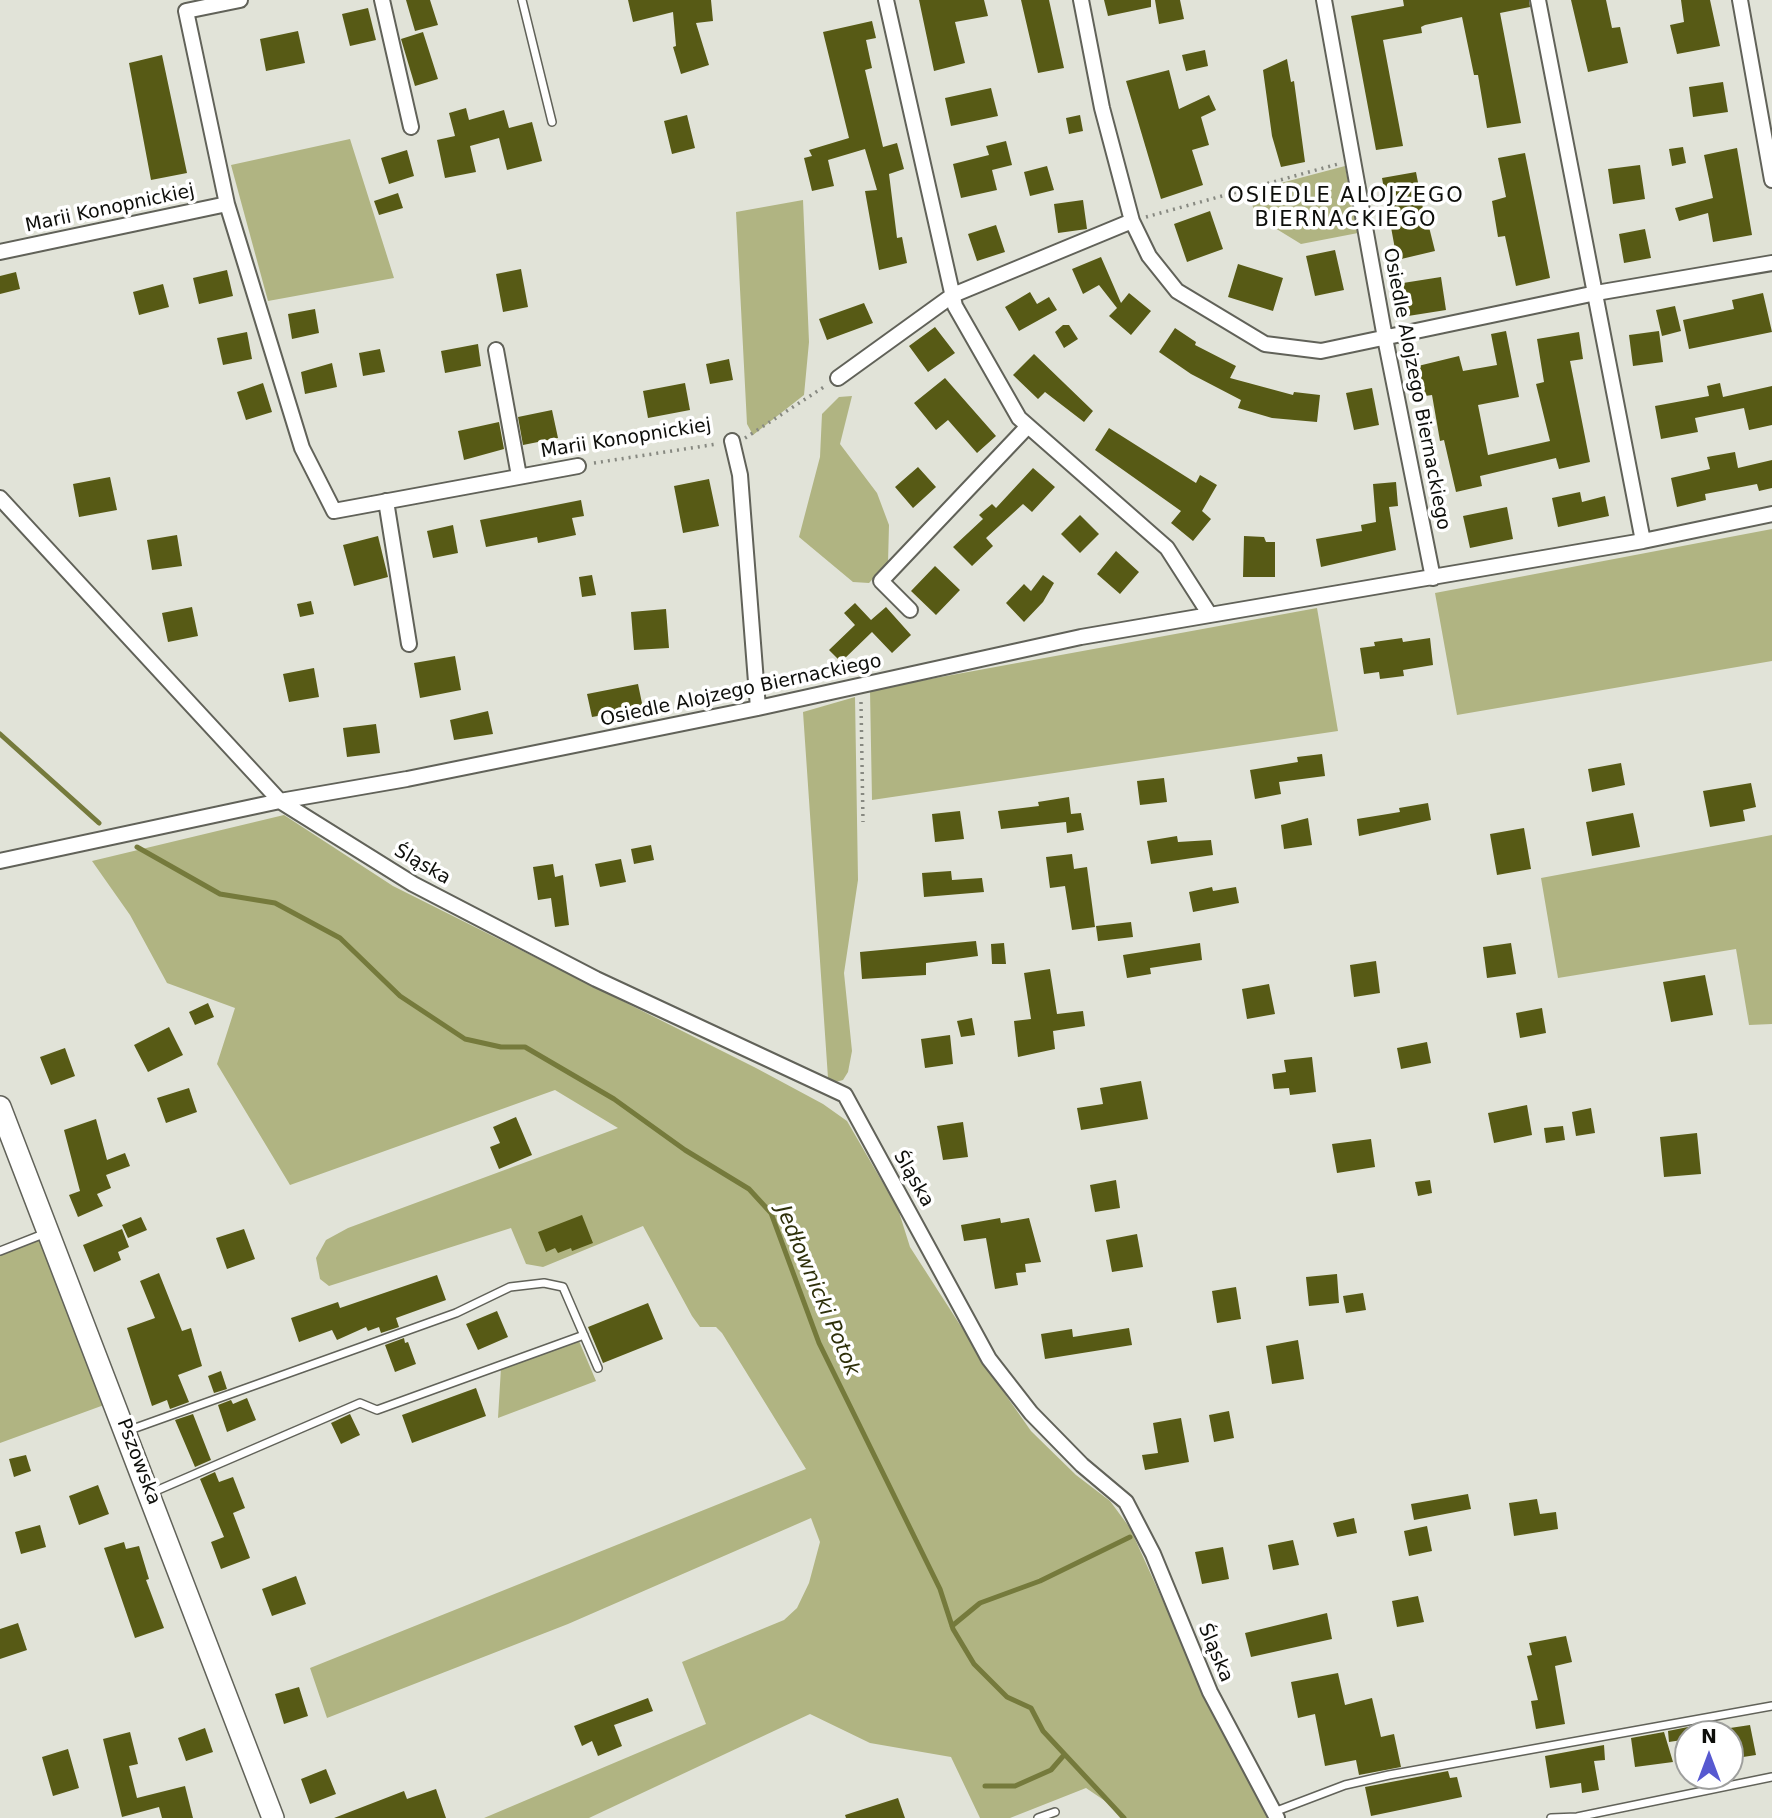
<!DOCTYPE html>
<html>
<head>
<meta charset="utf-8">
<style>
	body { margin:0 }
	#map { position:relative; width:1772px; height:1818px; overflow:hidden; background:#e1e3d8; font-family:"DejaVu Sans",sans-serif }
	canvas { display:block }
	.north { position:absolute; left:1674px; top:1720px; width:70px; height:70px; box-sizing:border-box; background:#fff; border:2px solid #9e9f9d; border-radius:50%; rotate:0deg; font-size:19px; font-weight:700; line-height:28px; text-align:center; color:#0d0e0a }
	.north::after { content:''; display:block; margin:auto; width:24px; height:32px; background:#5759d0; clip-path:polygon(50% 0,100% 100%,50% 72%,0 100%) }
</style>
</head>
<body>
<div id="map">
<canvas width="1772" height="1818"></canvas>
<div class="north">N</div>
</div>
<script>
const ctx = document.querySelector('canvas').getContext('2d');
ctx.lineJoin = 'round';
function fill(path, color) { ctx.fillStyle = color; ctx.fill(path, 'evenodd'); }
const toPath = rows => new Path2D(rows.map(r => 'M' + r).join(''));
function strokePath(path, color, width, dash) { ctx.strokeStyle = color; ctx.lineWidth = width; ctx.lineCap = dash ? 'butt' : 'round'; ctx.setLineDash(dash || []); ctx.stroke(path); }
function write(font, color, halo, rows, align = 'center') {
  ctx.font = font + ' "DejaVu Sans",sans-serif'; ctx.lineWidth = 7; ctx.setLineDash([]); ctx.textBaseline = 'middle'; ctx.strokeStyle = halo; ctx.fillStyle = color; for (const [text, x, y, turn = 0] of rows) {
    ctx.save(); ctx.translate(x, y); ctx.rotate((+turn || 0) * Math.PI / 180); ctx.textAlign = isNaN(turn) ? turn : align; if (halo) ctx.strokeText(text, 0, 0); ctx.fillText(text, 0, 0); ctx.restore();
  }
}
const green = toPath([
	[350,139,394,278,268,301,231,165],
	[1345,166,1358,233,1301,244,1257,217,1247,192],
	[803,200,809,342,804,395,753,435,747,424,736,212],
	[852,396,840,444,877,493,889,525,888,563,869,583,853,582,799,537,820,457,822,414,839,397],
	[1772,529,1772,661,1457,715,1435,593],
	[1317,608,1338,731,872,800,870,690],
	[855,697,858,880,844,973,852,1051,848,1072,843,1080,832,1083,828,1078,803,712],
	[284,815,393,886,756,1068,823,1104,847,1121,898,1209,910,1247,998,1384,1031,1431,1076,1475,1110,1501,1130,1528,1215,1716,1272,1818,1120,1818,1108,1803,1086,1788,1010,1818,980,1818,951,1757,870,1743,810,1714,589,1818,484,1818,706,1724,682,1662,784,1620,797,1608,809,1583,820,1542,811,1518,568,1624,327,1718,310,1668,806,1469,722,1333,716,1327,700,1327,692,1316,643,1226,543,1267,526,1264,511,1228,329,1286,320,1279,316,1258,326,1240,348,1228,618,1128,555,1090,290,1185,217,1064,235,1008,167,983,130,915,92,861],
	[1772,835,1772,1024,1749,1025,1736,949,1558,978,1541,878],
	[42,1234,104,1405,0,1443,0,1254],
	[579,1341,596,1381,498,1418,501,1368]
]);
const stream = toPath([
	[0,734,99,823],
	[137,847,220,894,275,903,340,938,400,996,465,1039,501,1047,525,1047,614,1099,685,1150,749,1189,771,1213,819,1343,940,1589,953,1629,974,1664,1007,1697,1031,1708,1043,1731,1124,1818],
	[952,1626,980,1603,1040,1581,1130,1537],
	[985,1786,1015,1786,1051,1770,1064,1755]
]);
const building = toPath([
	[406,0,430,0,438,25,415,31],
	[628,0,711,0,713,21,696,23,709,65,681,74,673,47,676,46,673,12,633,22],
	[919,0,984,0,988,16,955,22,965,63,934,71],
	[1021,0,1049,0,1064,68,1038,73],
	[1104,0,1151,0,1151,7,1108,16],
	[1155,0,1180,0,1184,19,1159,24],
	[1403,0,1529,0,1530,7,1500,13,1521,123,1487,128,1478,75,1474,75,1462,17,1425,25,1421,27,1422,33,1383,40,1403,146,1376,150,1351,16,1404,6],
	[1571,0,1606,0,1612,28,1620,27,1628,63,1588,72],
	[1681,0,1710,0,1720,46,1677,54,1670,25,1684,22],
	[368,8,376,40,350,46,342,14],
	[872,21,876,38,866,40,872,68,865,70,883,147,897,143,904,169,889,174,897,238,902,237,907,263,879,270,865,191,877,190,865,149,828,160,834,186,812,191,804,158,812,156,809,150,849,138,823,32],
	[298,31,305,63,266,71,260,39],
	[423,32,438,79,415,86,401,39],
	[1205,50,1208,66,1186,71,1182,55],
	[162,55,187,173,151,180,129,63],
	[1287,59,1291,82,1294,81,1305,162,1281,167,1272,136,1263,70],
	[1169,70,1179,109,1209,95,1216,110,1201,117,1209,145,1192,150,1203,185,1161,199,1126,81],
	[1723,82,1728,112,1693,117,1689,87],
	[991,88,998,116,951,126,945,98],
	[466,108,469,120,504,110,509,128,532,122,542,161,507,170,499,138,470,146,476,172,445,178,437,140,455,136,449,113],
	[687,115,695,148,672,154,664,121],
	[1080,115,1083,131,1069,134,1066,118],
	[1006,141,1012,165,992,170,997,190,961,198,953,164,989,155,986,146],
	[1683,147,1686,163,1672,166,1669,149],
	[1737,148,1752,235,1713,242,1708,213,1679,221,1675,208,1713,198,1704,155],
	[407,150,414,176,389,184,381,158],
	[1525,153,1550,278,1516,286,1505,236,1498,237,1492,201,1506,197,1498,158],
	[1640,165,1645,199,1613,204,1608,169],
	[1047,166,1054,190,1030,196,1024,172],
	[1416,172,1426,224,1428,223,1435,251,1397,260,1382,178],
	[398,193,403,208,379,215,374,201],
	[1083,200,1087,229,1058,233,1054,204],
	[1210,211,1223,249,1187,262,1174,224],
	[996,225,1005,252,977,261,968,234],
	[1645,229,1651,258,1624,263,1619,234],
	[1335,250,1344,290,1315,296,1306,256],
	[1101,257,1121,303,1129,293,1151,311,1131,335,1109,316,1117,308,1099,285,1083,294,1072,269],
	[1238,264,1283,278,1273,311,1228,297],
	[521,269,528,307,503,312,496,274],
	[227,270,233,296,199,304,193,278],
	[16,272,20,289,0,294,0,276],
	[1441,277,1446,310,1408,316,1403,283],
	[163,284,169,307,139,315,133,292],
	[1030,292,1037,304,1049,297,1057,310,1019,331,1005,307],
	[1763,293,1772,332,1689,349,1683,320,1734,309,1732,300],
	[864,303,873,323,827,340,819,319],
	[1675,306,1681,331,1662,336,1656,310],
	[315,309,319,333,292,339,288,314],
	[1063,325,1069,325,1078,339,1064,348,1055,332],
	[935,327,955,353,928,372,909,346],
	[1175,328,1196,342,1195,345,1236,366,1230,378,1293,395,1294,392,1320,395,1317,422,1272,418,1238,408,1241,400,1191,374,1159,352],
	[1506,331,1519,397,1478,405,1488,455,1550,441,1536,384,1544,382,1537,339,1579,332,1583,359,1570,361,1590,462,1559,469,1556,458,1480,476,1482,486,1456,492,1444,440,1440,441,1432,395,1425,396,1418,366,1459,356,1463,371,1497,365,1491,334],
	[1659,331,1663,362,1633,366,1629,335],
	[247,332,252,359,223,365,217,338],
	[478,344,481,366,445,373,441,351],
	[380,349,385,372,363,376,359,353],
	[1034,354,1093,411,1084,422,1045,392,1038,399,1013,375],
	[729,359,733,380,710,384,706,364],
	[332,363,337,387,305,394,301,372],
	[945,378,996,436,977,453,948,420,936,430,914,403],
	[263,383,272,412,246,420,237,392],
	[685,383,690,410,648,418,643,391],
	[1720,383,1723,397,1772,386,1772,425,1749,430,1744,408,1695,418,1698,432,1661,439,1655,406,1709,396,1707,386],
	[1372,388,1379,425,1354,430,1346,393],
	[552,410,558,438,523,445,518,417],
	[499,422,504,449,464,460,458,431],
	[1109,428,1196,483,1200,475,1217,485,1202,511,1211,519,1193,541,1171,523,1181,511,1095,450],
	[1735,452,1738,468,1772,460,1772,488,1759,491,1757,484,1705,494,1706,500,1677,507,1671,478,1710,469,1707,457],
	[918,467,936,487,913,508,895,487],
	[1033,468,1055,487,1032,512,1023,504,986,538,993,546,972,566,953,547,983,519,979,515,992,504,996,508],
	[110,477,117,510,79,517,73,484],
	[709,479,719,526,683,533,674,486],
	[1396,482,1398,506,1389,507,1396,550,1321,567,1316,539,1362,531,1361,525,1376,522,1373,484],
	[1580,492,1582,502,1605,496,1609,516,1558,527,1552,498],
	[581,500,584,516,572,518,576,535,538,543,537,537,486,547,480,520],
	[1507,507,1513,539,1470,548,1463,516],
	[1080,515,1099,534,1080,553,1061,534],
	[453,525,458,553,433,558,427,531],
	[177,535,182,566,152,570,147,540],
	[378,536,388,577,354,586,343,545],
	[1244,536,1264,537,1266,542,1275,542,1275,577,1243,577],
	[1116,551,1139,572,1120,594,1097,574],
	[935,566,960,590,936,615,911,591],
	[592,575,596,595,582,597,579,577],
	[1043,575,1054,583,1043,602,1024,622,1006,603,1024,584,1031,591],
	[311,601,314,614,300,617,297,604],
	[855,603,871,620,886,607,911,635,892,653,872,632,841,662,829,650,855,625,844,613],
	[192,607,198,636,168,642,162,613],
	[666,609,669,648,634,650,631,612],
	[1402,638,1403,642,1430,638,1433,665,1403,670,1404,676,1380,679,1379,672,1364,674,1360,648,1375,646,1374,642],
	[455,656,461,690,420,698,414,663],
	[314,668,319,697,289,702,283,674],
	[638,684,643,708,592,717,587,694],
	[488,711,493,734,454,740,450,720],
	[376,724,380,753,347,757,343,728],
	[1322,754,1325,776,1279,782,1281,794,1255,799,1250,770,1298,762,1297,757],
	[1621,763,1625,785,1592,792,1588,769],
	[1164,778,1167,802,1140,805,1137,781],
	[1751,783,1756,807,1743,810,1745,821,1710,827,1703,791],
	[1069,797,1071,814,1081,813,1084,830,1067,833,1066,822,1001,829,998,811,1039,806,1038,802],
	[1428,803,1431,820,1359,836,1357,819,1400,812,1399,808],
	[960,811,964,839,935,842,932,814],
	[1633,813,1640,847,1592,856,1586,822],
	[1308,818,1312,845,1284,849,1281,825],
	[1524,828,1531,869,1497,875,1490,834],
	[1177,836,1178,842,1211,840,1213,855,1151,864,1147,841],
	[651,845,654,860,634,864,631,849],
	[1072,854,1074,869,1087,867,1095,927,1072,930,1065,886,1050,888,1046,857],
	[621,859,626,882,600,887,595,864],
	[553,864,555,877,563,875,569,925,555,927,551,898,538,900,533,867],
	[951,871,952,880,982,878,984,892,924,897,922,873],
	[1212,887,1213,891,1236,887,1239,903,1193,912,1189,892],
	[1131,922,1133,937,1098,941,1096,926],
	[976,941,978,956,926,963,926,975,862,979,860,952],
	[1004,943,1006,964,992,964,991,944],
	[1200,943,1202,960,1150,968,1151,974,1127,978,1123,955],
	[1511,943,1516,974,1487,978,1483,947],
	[1376,961,1380,993,1354,997,1350,965],
	[1050,969,1057,1014,1083,1011,1085,1026,1053,1031,1055,1049,1018,1057,1014,1021,1031,1019,1024,973],
	[1705,975,1713,1015,1671,1022,1663,982],
	[1269,984,1275,1014,1247,1019,1242,989],
	[208,1003,214,1017,195,1025,189,1012],
	[1542,1008,1546,1033,1520,1038,1516,1013],
	[972,1018,975,1035,961,1037,957,1021],
	[169,1027,183,1055,148,1072,134,1045],
	[950,1035,953,1064,925,1068,921,1039],
	[1427,1042,1431,1063,1401,1069,1397,1048],
	[65,1048,75,1076,51,1085,40,1057],
	[1312,1057,1316,1092,1290,1095,1289,1088,1274,1089,1272,1074,1286,1072,1284,1060],
	[1141,1081,1148,1119,1081,1130,1077,1108,1103,1104,1100,1088],
	[189,1088,197,1112,166,1123,157,1098],
	[1527,1105,1532,1135,1494,1143,1488,1113],
	[1591,1108,1595,1133,1576,1136,1572,1112],
	[516,1117,532,1155,499,1169,490,1147,500,1143,493,1127],
	[96,1119,107,1160,125,1153,130,1166,106,1175,111,1188,97,1194,103,1206,78,1217,69,1195,80,1191,64,1130],
	[963,1122,968,1157,943,1160,937,1126],
	[1563,1126,1565,1140,1546,1143,1544,1128],
	[1697,1133,1701,1174,1664,1177,1660,1137],
	[1371,1139,1375,1167,1337,1173,1332,1144],
	[1116,1180,1120,1208,1095,1212,1090,1185],
	[1430,1180,1432,1193,1418,1196,1415,1182],
	[582,1215,593,1243,572,1251,571,1248,558,1253,555,1248,546,1252,538,1232],
	[141,1217,147,1230,128,1238,122,1225],
	[1000,1218,1001,1223,1029,1218,1041,1262,1025,1264,1026,1272,1016,1273,1018,1285,995,1289,986,1238,964,1241,961,1225],
	[122,1229,129,1247,118,1252,121,1260,94,1272,83,1245],
	[244,1229,255,1259,227,1269,216,1238],
	[1137,1234,1143,1267,1112,1272,1106,1240],
	[159,1273,182,1331,191,1328,202,1366,178,1375,189,1402,170,1409,167,1400,152,1406,127,1328,155,1318,140,1281],
	[1337,1274,1339,1303,1309,1306,1306,1277],
	[437,1275,446,1300,396,1318,399,1327,381,1333,379,1327,368,1331,366,1327,337,1340,332,1330,299,1342,291,1318,338,1302,340,1308],
	[1236,1287,1241,1319,1217,1323,1212,1291],
	[1363,1293,1366,1310,1346,1313,1343,1296],
	[648,1303,663,1339,603,1363,588,1327],
	[497,1311,508,1337,478,1350,466,1324],
	[1129,1328,1132,1345,1045,1359,1041,1334,1072,1329,1073,1337],
	[404,1338,405,1343,408,1342,416,1364,395,1372,385,1345],
	[1298,1340,1304,1379,1272,1384,1266,1346],
	[221,1371,227,1389,214,1393,208,1376],
	[476,1388,486,1416,412,1443,402,1415],
	[247,1398,256,1420,227,1432,218,1405,231,1400,233,1404],
	[1229,1411,1234,1438,1214,1442,1209,1415],
	[193,1414,211,1460,195,1467,175,1420],
	[350,1414,360,1435,341,1444,331,1423],
	[1181,1418,1189,1462,1145,1470,1142,1455,1158,1453,1153,1423],
	[26,1455,31,1471,14,1477,9,1459],
	[215,1472,219,1482,233,1477,245,1508,233,1513,250,1558,221,1569,211,1542,224,1537,200,1479],
	[98,1485,109,1514,79,1525,69,1496],
	[1468,1494,1471,1509,1414,1520,1411,1504],
	[1537,1499,1540,1514,1556,1512,1558,1529,1514,1536,1509,1503],
	[1354,1518,1357,1533,1337,1537,1333,1523],
	[40,1525,46,1547,21,1554,15,1532],
	[1427,1526,1432,1551,1409,1556,1404,1531],
	[1293,1540,1299,1565,1273,1570,1268,1545],
	[124,1542,126,1549,139,1546,149,1579,146,1580,164,1628,135,1638,104,1548],
	[1223,1547,1229,1579,1202,1584,1195,1552],
	[296,1576,306,1604,272,1616,262,1589],
	[1418,1596,1424,1622,1397,1627,1392,1601],
	[1327,1613,1332,1639,1251,1657,1245,1633],
	[18,1623,27,1650,0,1659,0,1629],
	[1566,1636,1572,1662,1555,1666,1565,1724,1536,1729,1531,1701,1538,1700,1527,1656,1532,1655,1529,1643],
	[1338,1673,1345,1705,1372,1698,1381,1737,1394,1734,1401,1767,1359,1775,1356,1760,1325,1766,1315,1714,1298,1718,1291,1682],
	[299,1687,308,1716,284,1724,275,1694],
	[648,1698,653,1711,614,1725,622,1746,598,1756,592,1741,582,1746,574,1726],
	[1750,1725,1756,1755,1730,1759,1730,1728],
	[1688,1727,1688,1739,1669,1742,1668,1731],
	[205,1728,213,1752,186,1761,178,1738],
	[130,1732,138,1764,129,1766,137,1798,185,1786,193,1818,162,1818,159,1807,122,1817,103,1739],
	[1664,1732,1673,1762,1635,1767,1631,1738],
	[1604,1745,1605,1760,1594,1761,1599,1790,1582,1793,1581,1783,1550,1788,1545,1756],
	[68,1749,79,1788,53,1796,42,1757],
	[326,1769,336,1794,310,1804,301,1779],
	[1448,1771,1450,1778,1457,1777,1462,1797,1371,1816,1365,1787],
	[436,1789,446,1818,334,1818,404,1791,407,1799],
	[898,1798,905,1818,846,1818,845,1815]
]);
const path = toPath([
	[1146,217,1338,164],
	[745,438,827,385],
	[594,463,717,444],
	[861,702,863,822]
]);
const service = toPath([
	[522,0,552,122],
	[0,1251,46,1233],
	[127,1431,456,1313,510,1287,544,1283,563,1287,598,1368],
	[151,1493,360,1403,377,1410,584,1335],
	[1274,1812,1345,1785,1389,1775,1772,1706],
	[1038,1818,1055,1812],
	[1551,1818,1577,1817,1772,1777]
]);
const minor = toPath([
	[382,0,411,127],
	[886,0,955,306,1019,418,1167,548,1210,615],
	[1081,0,1102,108,1132,221,1149,256,1177,291,1265,344,1321,351,1596,293,1772,263],
	[1324,0,1385,338,1433,578],
	[1538,0,1643,541],
	[1740,0,1772,180],
	[227,204,186,11,240,0],
	[0,252,227,204,302,448,334,511,578,466],
	[496,350,519,476],
	[838,378,953,295,1132,221],
	[732,441,740,475,758,708],
	[0,498,280,801,413,884,596,979,845,1095,989,1359,1031,1413,1082,1465,1126,1502,1153,1554,1210,1692,1277,1818],
	[386,501,409,644],
	[910,610,881,581,1028,426],
	[0,861,280,801,407,779,758,708,1081,637,1643,541,1772,514]
]);
const secondary = toPath([
	[0,1107,273,1818]
]);
const streetNames = [
	["Marii Konopnickiej",110,209,-12],
	["Osiedle Alojzego Biernackiego",1416,389,79],
	["Marii Konopnickiej",626,439,-9],
	["Osiedle Alojzego Biernackiego",741,691,-12],
	["Śląska",422,865,30],
	["Śląska",913,1179,60],
	["Pszowska",138,1462,69],
	["Śląska",1215,1653,67]
];
const neighbourhoodNames = [
	["OSIEDLE ALOJZEGO",1346,197],
	["BIERNACKIEGO",1346,221]
];
const waterNames = [
	["Jedłownicki Potok",817,1291,67]
];
fill(green, '#b0b482');
strokePath(stream, '#757a3c', 5);
fill(building, '#575a15');
strokePath(service, '#616259', 10);
strokePath(minor, '#616259', 18);
strokePath(secondary, '#616259', 24);
strokePath(path, '#878981', 3.5, [2, 5]);
strokePath(service, '#fff', 7);
strokePath(minor, '#fff', 14);
strokePath(secondary, '#fff', 21);
write('19px', '#0d0e0a', '#fff', streetNames);
ctx.letterSpacing = '2px';
write('21px', '#0d0e0a', '#fff', neighbourhoodNames);
ctx.letterSpacing = '0px';
write('italic 21px', '#2e300a', '#fff', waterNames);
</script>
</body>
</html>
